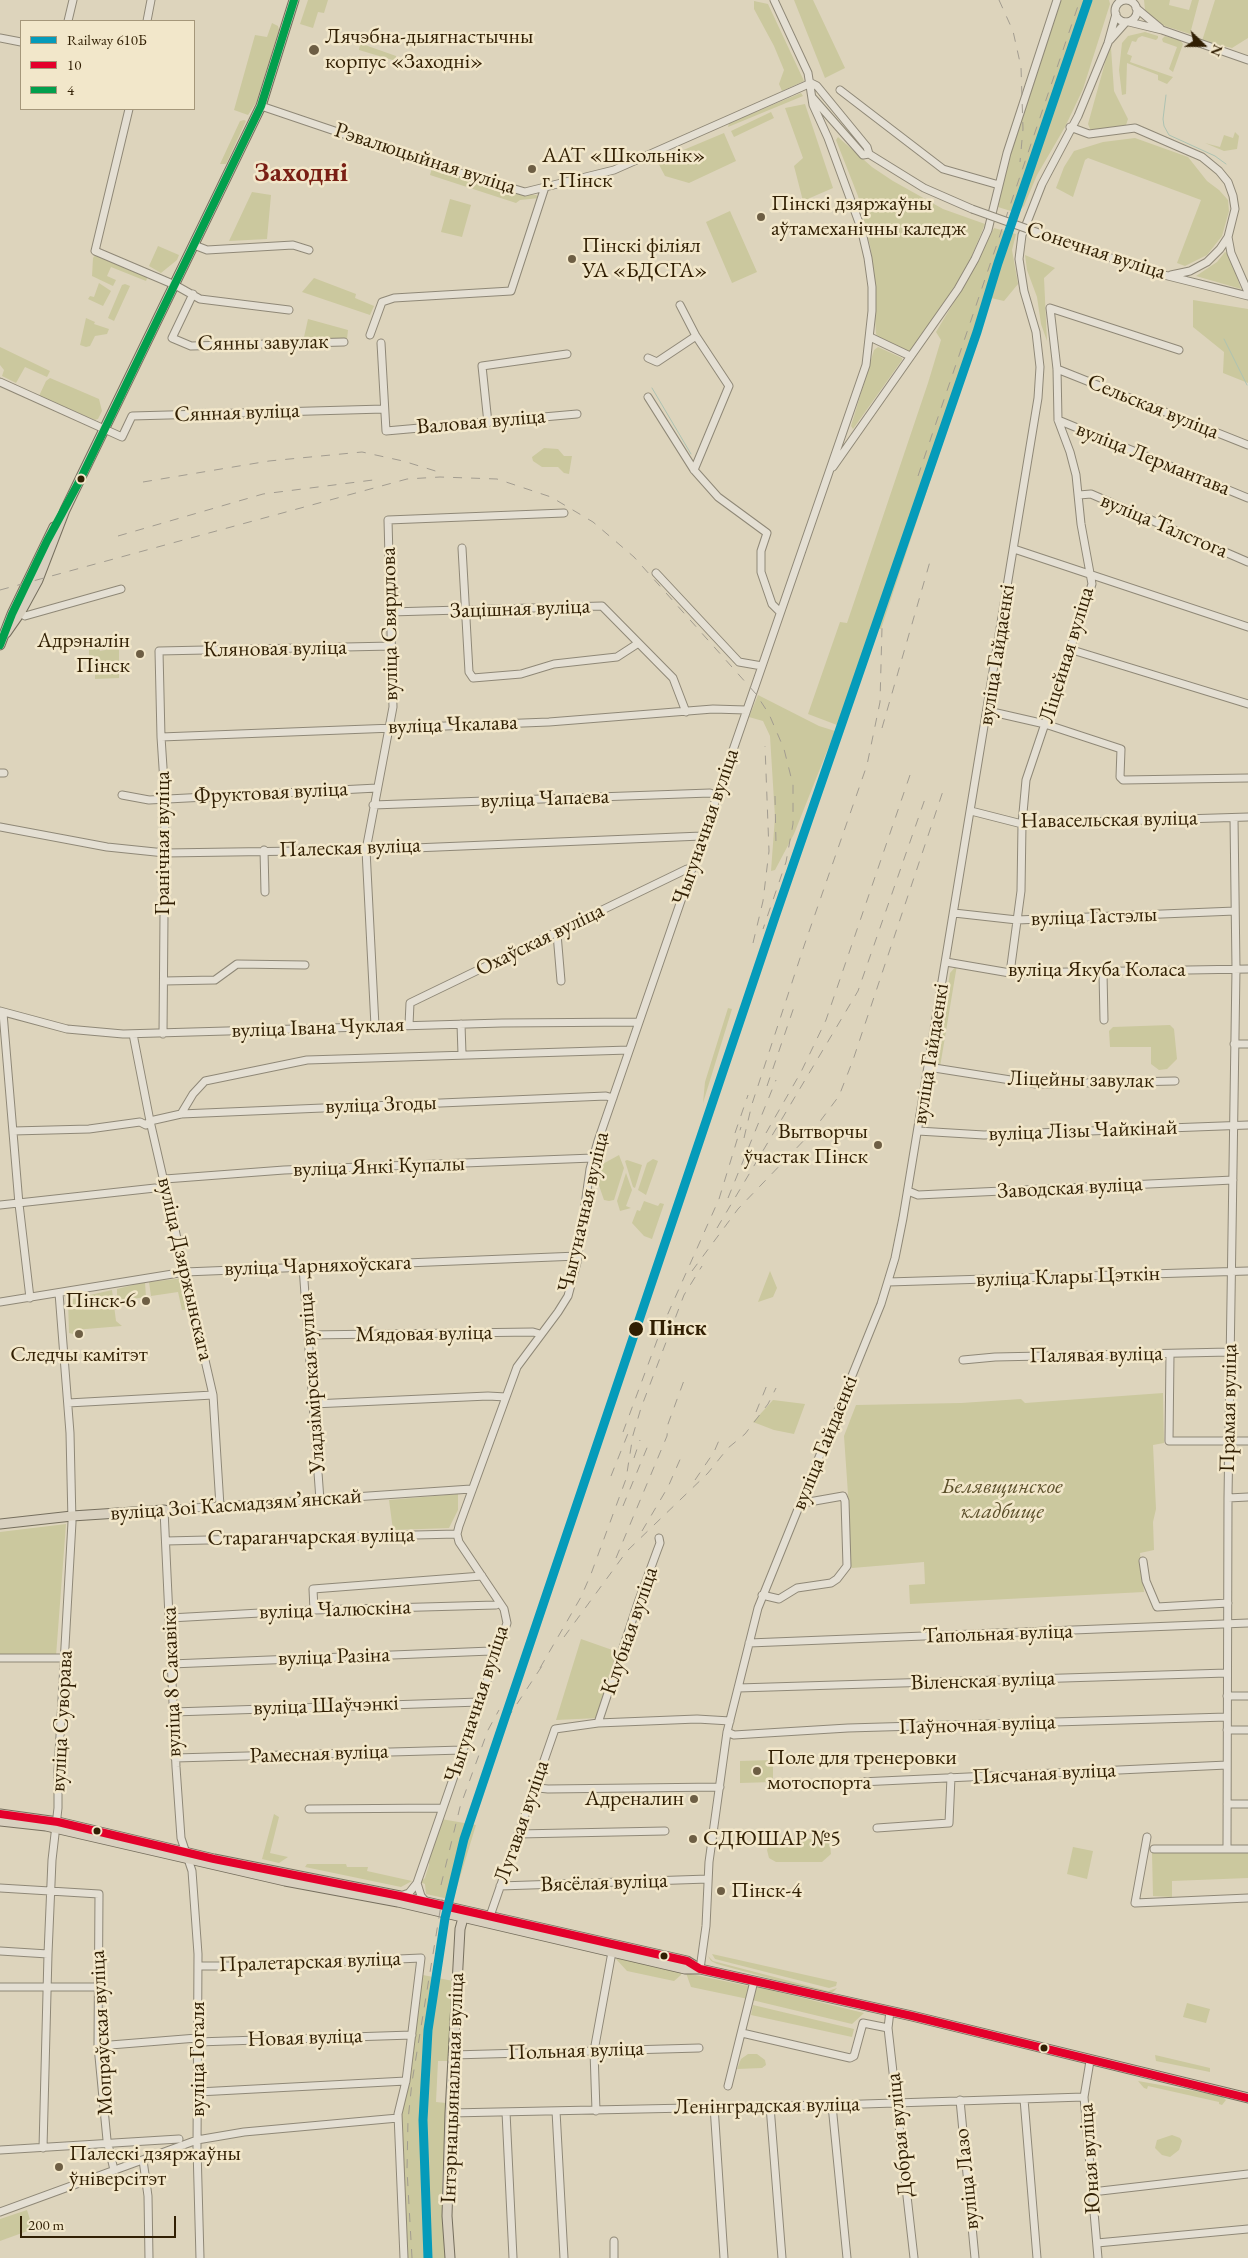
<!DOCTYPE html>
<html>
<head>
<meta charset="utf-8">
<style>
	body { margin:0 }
	#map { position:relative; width:1248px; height:2258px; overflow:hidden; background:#ddd4bc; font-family:"EB Garamond",serif }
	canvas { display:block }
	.legend { position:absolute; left:20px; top:20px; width:175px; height:90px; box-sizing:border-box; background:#f2e7ca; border:1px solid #a5977a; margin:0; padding:6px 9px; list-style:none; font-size:15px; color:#311f03 }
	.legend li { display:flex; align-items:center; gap:10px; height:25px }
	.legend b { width:25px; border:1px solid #a5977a }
	.north { position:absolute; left:1178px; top:20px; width:50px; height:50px; -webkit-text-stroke:4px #f2e7ca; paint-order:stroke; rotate:112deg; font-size:14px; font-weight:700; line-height:20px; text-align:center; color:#311f03 }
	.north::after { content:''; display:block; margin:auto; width:18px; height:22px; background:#311f03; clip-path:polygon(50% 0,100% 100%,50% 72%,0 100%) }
	.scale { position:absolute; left:20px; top:2216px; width:156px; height:22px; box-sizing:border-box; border:2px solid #311f03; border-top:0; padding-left:6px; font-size:15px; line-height:18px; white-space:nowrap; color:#311f03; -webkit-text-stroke:4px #f2e7ca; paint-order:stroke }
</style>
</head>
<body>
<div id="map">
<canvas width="1248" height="2258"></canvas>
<ul class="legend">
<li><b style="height:6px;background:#059bba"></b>Railway 610Б</li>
<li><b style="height:6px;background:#e4002b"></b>10</li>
<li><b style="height:6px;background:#029f4d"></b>4</li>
</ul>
<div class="north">N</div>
<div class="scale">200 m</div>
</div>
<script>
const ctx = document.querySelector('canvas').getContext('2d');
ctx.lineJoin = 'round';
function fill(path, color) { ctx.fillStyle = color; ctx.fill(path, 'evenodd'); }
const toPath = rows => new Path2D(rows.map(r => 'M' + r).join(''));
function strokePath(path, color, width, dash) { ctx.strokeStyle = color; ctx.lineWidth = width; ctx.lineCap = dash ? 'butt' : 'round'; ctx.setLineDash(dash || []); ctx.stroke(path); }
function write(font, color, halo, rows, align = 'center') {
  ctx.font = font + ' "EB Garamond",serif'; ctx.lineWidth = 5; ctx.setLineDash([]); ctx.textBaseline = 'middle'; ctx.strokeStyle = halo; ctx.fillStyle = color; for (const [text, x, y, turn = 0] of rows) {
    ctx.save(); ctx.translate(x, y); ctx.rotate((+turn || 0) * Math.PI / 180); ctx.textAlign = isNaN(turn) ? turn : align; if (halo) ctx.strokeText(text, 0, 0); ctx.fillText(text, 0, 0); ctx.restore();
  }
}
const green = toPath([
	[308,0,328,0,324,13,318,12,313,28,300,24],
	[794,0,813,0,845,68,825,78],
	[1059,0,1109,0,1110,4,1083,89,1065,127,1037,175,1024,206,1017,213,998,207,1001,182],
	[1144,0,1170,0,1169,5,1189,10,1192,0,1199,0,1190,34,1162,25,1152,18,1145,10],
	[1215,0,1248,0,1248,38,1232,48,1202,41],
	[754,1,768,4,804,81,782,91,779,84,784,70,774,46,754,9],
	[272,23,278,26,279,30,256,103,248,115,234,110,255,35,267,37],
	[1145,32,1158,36,1158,38,1156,40,1142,36,1138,38,1136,42,1132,41,1127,54,1132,56,1130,62,1173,77,1167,84,1158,80,1158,75,1127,63,1126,94,1122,95,1119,70,1122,43,1128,36],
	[368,33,365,45,396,56,396,61,359,50,361,38],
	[1165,36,1180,40,1183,44,1173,72,1169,69,1177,47,1163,42,1162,39],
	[1111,48,1114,91,1128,119,1126,125,1091,131,1088,124,1108,52],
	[801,93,803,96,728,127,729,123],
	[805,104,833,188,803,201,794,166,803,158,785,108],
	[771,112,774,118,734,137,731,131],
	[244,120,246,121,226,164,220,164,240,121],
	[1235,132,1239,136,1237,149,1224,151,1205,143,1220,147,1224,135,1233,138],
	[724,133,736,161,689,183,665,176,657,161],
	[838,137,872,167,893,181,943,209,985,224,964,275,917,344,910,351,907,352,879,338,876,334,871,250,858,196,836,140],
	[1135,138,1188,157,1207,181,1219,190,1228,200,1229,211,1222,236,1207,255,1185,266,1177,263,1201,200,1088,158,1085,160,1073,197,1056,188,1064,167,1074,151,1103,142],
	[432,168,509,193,536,195,540,198,520,200,516,203,430,175],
	[252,192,271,195,267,239,229,241],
	[450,199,471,205,462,237,441,232],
	[730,211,757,272,732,283,706,222],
	[994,228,1016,234,1012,250,1018,284,1004,301,991,298,881,629,872,627,837,725,808,714,840,622,847,623,928,383,941,340,936,332,972,272],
	[158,246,179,255,177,260,161,273,149,266],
	[1225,252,1229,254,1241,289,1196,276,1217,262],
	[96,254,148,276,146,281,111,267,107,276,116,280,113,286,92,276,93,258],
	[1025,255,1055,268,1044,278,1047,341,1041,324,1037,297,1027,270],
	[314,278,356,294,355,298,374,306,370,315,302,292],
	[99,283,111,291,103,306,88,299,90,296,94,297],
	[125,284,130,286,114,321,108,318,122,285],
	[1193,300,1248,309,1248,383,1223,373,1224,352,1193,327],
	[86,318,95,322,94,324,109,329,107,334,95,336,90,346,86,347,80,345],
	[308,319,348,330,347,339,304,337],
	[0,347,50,371,47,377,25,367,16,383,2,376,4,370,0,365],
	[878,347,902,358,902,360,853,429,851,426,874,350],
	[50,378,99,399,102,411,98,419,95,420,39,396,46,381],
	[544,448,558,449,564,456,572,456,569,474,564,473,558,467,542,467,533,461,532,457],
	[117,645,123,645,119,648,119,678,95,679,95,658,89,655,89,649,99,648,100,651,116,648],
	[758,695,819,726,835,731,794,834,775,870,771,871,775,817,770,736,763,721,749,717],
	[957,965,940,1067,935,1063,950,973],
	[728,1008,732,1009,703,1103,705,1082],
	[1170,1025,1174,1029,1177,1059,1167,1069,1159,1070,1151,1064,1151,1047,1110,1047,1109,1031,1113,1027],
	[619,1155,624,1168,614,1200,609,1201,604,1200,596,1177,599,1166],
	[653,1159,658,1161,646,1195,638,1190,647,1163],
	[627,1160,642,1165,635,1188,633,1187,625,1161],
	[626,1173,632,1190,626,1206,631,1208,620,1211,617,1201],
	[644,1201,658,1206,660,1203,664,1204,652,1239,644,1236,632,1223,637,1210,640,1211],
	[770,1271,777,1288,773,1297,758,1302],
	[184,1278,190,1309,182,1310,178,1292,151,1296,149,1282],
	[145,1282,146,1297,117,1301,117,1289],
	[112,1290,116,1321,122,1326,74,1330,73,1334,69,1333,68,1300],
	[1163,1393,1164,1443,1153,1445,1156,1509,1153,1522,1154,1550,1140,1553,1144,1592,910,1604,909,1585,925,1584,924,1562,852,1568,850,1565,848,1494,844,1436,856,1405,961,1403,1021,1399,1025,1403],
	[773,1400,805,1404,794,1434,774,1430,753,1422],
	[458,1494,458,1510,449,1528,393,1530,389,1500],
	[66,1524,56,1656,0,1656,0,1532],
	[581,1639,618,1652,598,1718,556,1720],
	[773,1760,773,1782,740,1783,740,1761],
	[274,1814,279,1817,270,1853,288,1857,279,1863,262,1859],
	[441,1819,476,1825,453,1900,426,1894,425,1884,420,1882,425,1878,429,1865,429,1856],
	[775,1839,824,1839,830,1845,831,1854,822,1862,776,1862,769,1858,767,1850,770,1842],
	[1073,1847,1093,1851,1087,1879,1067,1874],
	[1152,1853,1248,1853,1248,1878,1172,1881,1172,1897,1153,1896],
	[307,1864,346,1864,347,1867,368,1867,367,1871,412,1881,401,1887,305,1867],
	[712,1954,837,1982,836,1986,829,1988,715,1959],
	[708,1956,713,1961,828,1991,837,1988,831,1994,797,1986,717,1964,711,1961],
	[620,1957,681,1972,681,1975,674,1981,627,1971,616,1959],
	[686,1973,748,1986,748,1999,691,1987],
	[423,1975,453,1981,448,2061,438,2061,436,2102,446,2103,442,2184,445,2258,407,2258,400,2113,406,2094],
	[756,1987,758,1987,864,2013,852,2024,752,2000],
	[1187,2003,1210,2009,1206,2023,1183,2017],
	[753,2005,854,2029,852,2037,751,2015],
	[748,2054,757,2054,765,2060,766,2065,762,2068,737,2069,741,2059],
	[1155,2055,1210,2068,1210,2072,1156,2061],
	[1138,2081,1222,2096,1226,2100,1222,2105,1219,2104,1219,2102,1148,2086,1147,2089,1144,2088],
	[1172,2135,1180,2138,1182,2141,1179,2150,1170,2157,1162,2155,1155,2148,1157,2140],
	[27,2210,33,2229,0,2241,0,2219]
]);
const stream = toPath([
	[1166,95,1163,119,1164,126,1169,135,1215,156,1226,164],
	[1224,339,1247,385],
	[652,388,691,454]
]);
const minor = toPath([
	'1115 11a11 11 0 1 1 22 0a11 11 0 1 1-22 0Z',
	[1136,8,1160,28],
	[68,21,73,0],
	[147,21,151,0],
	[1129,22,1162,30,1248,60],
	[0,38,21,42],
	[1110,40,1126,22],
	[811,83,817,86,867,147,869,154],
	[840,90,943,169,999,185],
	[812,97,863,155,869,154,924,188,972,209],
	[261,106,447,169,525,192,614,170,811,83],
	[129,109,95,251,175,285,200,299,289,310],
	[1070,127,1089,134,1135,128,1202,157,1219,171,1228,182,1233,196,1235,209,1228,237,1220,249,1207,262,1190,271,1171,275],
	[1050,237,1152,272,1248,296],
	[1228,237,1231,253,1248,292],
	[194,245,207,250,293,245,309,250],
	[193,294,172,338,191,346,344,342],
	[680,305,696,336,729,386,694,470],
	[370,335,382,302,394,298,511,291,545,187],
	[870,337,910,356],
	[381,343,386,431,577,414],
	[648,358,657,362,696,336],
	[1057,369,1248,445],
	[0,382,122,437,132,416,384,409],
	[648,397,694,470,718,497,767,533,761,551,761,572,772,604,780,612],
	[1058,420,1248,498],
	[488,423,482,366,567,354],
	[833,467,958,289,975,259,988,230,1007,153,1057,0],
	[1079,495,1091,494,1248,562],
	[462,548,469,672,473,678,521,674,554,664,617,657,637,644],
	[1014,549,1248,627],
	[656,573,739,662,762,666],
	[390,612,602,606,673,678,686,712],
	[20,613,25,616,121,589],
	[1069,649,1248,704],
	[988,711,1045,724,1121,749,1120,777,1123,780,1248,778],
	[161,737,549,722,713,709,746,710],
	[0,773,4,773],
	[122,795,149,800,377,788],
	[373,805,710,793,716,795],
	[971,811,1022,824,1248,817],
	[0,827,107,847,165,853,366,850,702,836],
	[264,850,265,892],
	[954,913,1017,920,1235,911],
	[557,934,561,981],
	[946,962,1010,973,1248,969],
	[1010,973,1021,891,1022,824,1026,780,1092,584,1081,524,1076,475,1070,452,1058,420,1057,369,1050,308,1179,350],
	[1103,973,1104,1020],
	[164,981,215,980,237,964,305,965],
	[0,1011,67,1029,123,1034,502,1023,639,1022],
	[3,1013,19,1204,30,1298],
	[461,1024,462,1054],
	[409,1025,410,1003,687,869,691,869],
	[375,1026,366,850,393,707,388,520,564,513],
	[133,1034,150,1121,213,1395,220,1506],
	[163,1034,165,798,161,737,159,651,392,646],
	[1234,1044,1248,1044],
	[928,1067,1036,1084,1175,1081],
	[181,1114,193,1094,205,1081,307,1060,629,1050],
	[13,1131,89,1129,140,1122,146,1125,150,1121,181,1114,606,1096,613,1098],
	[918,1131,984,1135,1248,1125],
	[165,1179,284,1170,593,1158],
	[908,1191,918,1195,1233,1180],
	[0,1205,155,1188,161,1190,166,1187],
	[303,1267,320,1500],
	[888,1282,1248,1271],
	[0,1302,185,1272,578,1256],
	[308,1335,533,1332,540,1334],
	[1170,1354,1169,1441,1248,1441],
	[963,1360,995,1357,1230,1352],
	[68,1403,213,1395],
	[313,1404,488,1396,506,1397],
	[1228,1498,1248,1497],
	[166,1541,457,1534],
	[1143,1561,1146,1581,1157,1607,1228,1603],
	[762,1595,779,1599,797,1588,831,1583,837,1579,847,1566,845,1501,843,1496,809,1502,802,1498],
	[314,1610,313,1589,482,1576],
	[170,1618,314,1610,496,1605,500,1603],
	[749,1643,1248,1623],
	[0,1658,64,1658],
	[171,1664,491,1651,497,1653],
	[738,1688,1227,1673],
	[1227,1696,1248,1696],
	[173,1712,480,1702],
	[598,1723,639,1600,657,1551,660,1543,659,1538],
	[1227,1730,1248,1730],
	[727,1732,734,1735,848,1728,1227,1717],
	[175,1758,463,1750],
	[860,1782,1227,1765],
	[534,1785,538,1788,548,1789,720,1787],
	[1227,1804,1248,1804],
	[309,1809,443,1808],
	[877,1828,949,1823,951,1777],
	[518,1834,665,1831],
	[1147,1837,1135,1903,1248,1898],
	[1227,1848,1228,1498,1236,969,1234,818],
	[1154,1849,1248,1849],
	[417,1883,421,1896,426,1902],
	[500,1886,708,1879],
	[0,1888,99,1894,98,2046,107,2140,114,2170],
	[400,1896,409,1893,417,1883,507,1623,504,1609,459,1542,457,1534,459,1526,517,1367,558,1312,568,1296,577,1262,590,1169,598,1141,866,365,872,311,872,287,868,258,861,228,828,138,813,105,808,73,774,0],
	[490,1916,555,1729,598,1723,697,1719,730,1721],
	[0,1951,48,1954],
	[198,1966,242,1966,421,1958,406,2081,398,2114,404,2258],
	[700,1969,706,1926,709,1862,727,1732,758,1608,881,1304,895,1258,903,1218,1038,398,1040,367,1036,332,1024,291,1019,259,1022,235,1042,184,1078,116,1108,43,1116,14],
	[0,1987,98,1987],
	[890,2011,888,2028,914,2258],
	[742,2033,850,2058,854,2056,863,2023,888,2028],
	[197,2042,412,2035],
	[98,2046,197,2038],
	[453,2055,699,2048],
	[1090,2061,1084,2097,1098,2258],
	[728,2086,754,1981],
	[198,2092,406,2081],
	[1024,2099,1037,2258],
	[960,2100,975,2258],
	[832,2105,847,2258],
	[714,2106,724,2258],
	[770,2106,782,2258],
	[556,2111,564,2258],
	[596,2111,594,2051,612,1952],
	[506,2112,513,2258],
	[450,2113,832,2105,1084,2097],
	[43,2148,48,1954,52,1860,58,1808,58,1771,72,1522,70,1433,59,1293],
	[0,2150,179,2139],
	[143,2160,148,2196,149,2258],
	[1092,2192,1248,2174],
	[0,2212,197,2140,244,2132,398,2118],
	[614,2241,614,2258],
	[1097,2243,1248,2229],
	[200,2258,197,2148,198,1954,192,1871,181,1838,176,1767,164,1510,471,1489]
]);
const major = toPath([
	[6,633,20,613,38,580,65,510,261,106,294,0],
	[0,645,12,614,54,527],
	[0,1524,72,1516,164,1510],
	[0,1814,58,1822,214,1859,400,1896,687,1961,700,1969],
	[0,1821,46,1826,285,1881,398,1902,685,1969,700,1969,912,2016,1248,2098],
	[450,2258,447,2216,450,2113,460,1929,463,1918]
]);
const rail = toPath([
	[999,0,1013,31,1021,67,1023,129,1020,162],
	[918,476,1080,0],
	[143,482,269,461,362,452,403,461,442,473],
	[118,536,263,494,381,479],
	[0,590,407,479,440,477,497,479,551,497,593,522,634,557,756,694,769,714,784,749,793,785,793,824,786,862,763,929],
	[882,728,931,558],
	[775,796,776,844],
	[753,943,763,901,769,851,765,746],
	[767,1086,795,1004],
	[735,1133,748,1095],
	[766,1133,801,1072,826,1020,910,775],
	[744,1138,752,1104,804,946,867,765,880,702,882,628],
	[728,1198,776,1080],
	[717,1228,858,991,926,796],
	[692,1271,738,1209,812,1132,839,1096,853,1060,943,791],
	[756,1412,767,1385],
	[623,1432,662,1327,719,1199,741,1127],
	[634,1458,640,1440],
	[611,1476,629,1431],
	[695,1480,714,1452,720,1438],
	[623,1506,649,1443],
	[642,1531,668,1487,682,1455],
	[616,1558,667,1436,668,1424,686,1375],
	[564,1637,627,1551,708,1473,728,1448,745,1434,768,1404,776,1388],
	[540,1668,581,1597,591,1574,626,1479,633,1435,641,1408,684,1295,702,1266],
	[507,1719,544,1663],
	[478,1804,505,1727],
	[441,1885,460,1807,488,1730,499,1710],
	[412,2258,407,2170,408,2120,412,2082,442,1899]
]);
const minorBridge = toPath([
	[972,209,1050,237]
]);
const bus1 = toPath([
	[0,1814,58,1822,214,1859,400,1896,687,1961,700,1969,912,2016,1248,2098]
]);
const bus2 = toPath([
	[0,645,12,614,47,541,80,480,261,106,294,0]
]);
const rail1 = toPath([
	[428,2258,423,2120,428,2030,445,1918,464,1839,775,917,977,332,998,263,1088,0]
]);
const markers = [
	[314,50,6,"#6d5e44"],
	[532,169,5,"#6d5e44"],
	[761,217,5,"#6d5e44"],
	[572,259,5,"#6d5e44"],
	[81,479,4.5,"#311f03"],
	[140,654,5,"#6d5e44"],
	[878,1145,5,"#6d5e44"],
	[146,1301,5,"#6d5e44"],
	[636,1329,8,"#311f03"],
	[79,1334,5,"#6d5e44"],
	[757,1771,5,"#6d5e44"],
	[694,1799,5,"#6d5e44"],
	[97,1831,4.5,"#311f03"],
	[693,1839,5,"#6d5e44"],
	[721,1891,5,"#6d5e44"],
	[664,1956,4.5,"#311f03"],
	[1044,2048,4.5,"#311f03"],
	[59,2167,5,"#6d5e44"]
];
const poiNames = [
	["Лячэбна-дыягнастычны",325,37],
	["корпус «Заходні»",325,62],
	["ААТ «Школьнік»",542,156],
	["г. Пінск",542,181],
	["Пінскі дзяржаўны",771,204],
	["аўтамеханічны каледж",771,229],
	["Пінскі філіял",582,246],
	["УА «БДСГА»",582,271],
	["Адрэналін",130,641,"right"],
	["Пінск",130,666,"right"],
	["Вытворчы",868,1132,"right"],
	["ўчастак Пінск",868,1157,"right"],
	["Пінск-6",136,1301,"right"],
	["Следчы камітэт",79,1355,"center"],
	["Поле для тренеровки",767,1758],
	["мотоспорта",767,1783],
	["Адреналин",684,1799,"right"],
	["СДЮШАР №5",703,1839],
	["Пінск-4",731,1891],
	["Палескі дзяржаўны",69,2154],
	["ўніверсітэт",69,2179]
];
const streetNames = [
	["Рэвалюцыйная вуліца",425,159,18],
	["Сонечная вуліца",1096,251,18],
	["Сянны завулак",263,343,-1],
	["Сельская вуліца",1153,407,22],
	["Сянная вуліца",237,413,-2],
	["Валовая вуліца",481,422,-5],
	["вуліца Лермантава",1153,459,22],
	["вуліца Талстога",1164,526,23],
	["Зацішная вуліца",520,609,-2],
	["вуліца Свярдлова",390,624,-91],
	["Кляновая вуліца",275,649,-1],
	["вуліца Гайдаенкі",997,655,-81],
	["Ліцейная вуліца",1067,655,-73],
	["вуліца Чкалава",453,725,-2],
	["Фруктовая вуліца",271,793,-3],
	["вуліца Чапаева",545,799,-2],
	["Навасельская вуліца",1109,820,-1],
	["Чыгуначная вуліца",706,827,-71],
	["Гранічная вуліца",163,843,-90],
	["Палеская вуліца",350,848,-2],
	["вуліца Гастэлы",1094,917,-2],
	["Охаўская вуліца",540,940,-26],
	["вуліца Якуба Коласа",1097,970],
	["вуліца Івана Чуклая",318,1028,-2],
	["вуліца Гайдаенкі",931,1054,-81],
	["Ліцейны завулак",1081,1080,1],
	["вуліца Згоды",381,1105,-2],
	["вуліца Лізы Чайкінай",1083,1131,-2],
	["вуліца Янкі Купалы",379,1167,-2],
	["Заводская вуліца",1070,1188,-3],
	["Чыгуначная вуліца",584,1212,-77],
	["вуліца Чарняхоўскага",318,1266,-2],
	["вуліца Дзяржынскага",185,1269,77],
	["вуліца Клары Цэткін",1068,1277,-2],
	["Мядовая вуліца",424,1334,-1],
	["Палявая вуліца",1096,1355,-1],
	["Уладзімірская вуліца",312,1383,-94],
	["Прамая вуліца",1229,1408,-89],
	["вуліца Гайдаенкі",825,1443,-68],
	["вуліца Зоі Касмадзямʼянскай",236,1505,-4],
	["Стараганчарская вуліца",311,1537,-1],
	["вуліца Чалюскіна",335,1610,-2],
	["Клубная вуліца",630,1631,-71],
	["Тапольная вуліца",998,1634,-2],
	["вуліца Разіна",334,1657,-2],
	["Віленская вуліца",983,1681,-2],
	["вуліца 8 Сакавіка",172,1682,-92],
	["Чыгуначная вуліца",477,1704,-72],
	["вуліца Шаўчэнкі",326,1706,-2],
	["вуліца Суворава",62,1721,-87],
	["Паўночная вуліца",977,1725,-2],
	["Рамесная вуліца",319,1754,-2],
	["Пясчаная вуліца",1044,1774,-3],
	["Лугавая вуліца",522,1822,-71],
	["Вясёлая вуліца",604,1883,-2],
	["Пралетарская вуліца",310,1962,-2],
	["Мопраўская вуліца",102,2033,-93],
	["Новая вуліца",305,2038,-2],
	["Польная вуліца",576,2051,-2],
	["вуліца Гогаля",198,2059,-90],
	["Інтэрнацыянальная вуліца",453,2088,-88],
	["Ленінградская вуліца",767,2106,-1],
	["Добрая вуліца",900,2135,-96],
	["Юная вуліца",1090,2159,-94],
	["вуліца Лазо",967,2179,-96]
];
const stopNames = [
	["Пінск",649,1329]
];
const parkNames = [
	["Белявщинское",1002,1487],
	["кладбище",1002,1512]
];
const districtNames = [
	["Заходні",301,173]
];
fill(green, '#cbc89e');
strokePath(stream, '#adc2b2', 1);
strokePath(minor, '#8f8877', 9);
strokePath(major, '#766f5e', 11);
strokePath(minor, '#e4dfd3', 7);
strokePath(major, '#d8d0bf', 9);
strokePath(rail, '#a29c90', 1, [9, 9]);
strokePath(minorBridge, '#8f8877', 9, []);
strokePath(minorBridge, '#e4dfd3', 7);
strokePath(bus1, '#e4002b', 8);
strokePath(bus2, '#029f4d', 8);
strokePath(rail1, '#059bba', 9);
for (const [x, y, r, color] of markers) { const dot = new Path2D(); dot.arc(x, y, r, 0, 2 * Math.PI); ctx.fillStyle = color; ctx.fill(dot); strokePath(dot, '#f2e7ca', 2); }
write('22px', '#311f03', '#f2e7ca', poiNames, 'left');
write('22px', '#311f03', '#f2e7ca', streetNames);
write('bold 22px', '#311f03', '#f2e7ca', stopNames, 'left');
write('italic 22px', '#5b4f2a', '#f2e7ca', parkNames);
write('bold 28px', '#7a1f14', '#f2e7ca', districtNames);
</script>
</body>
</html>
